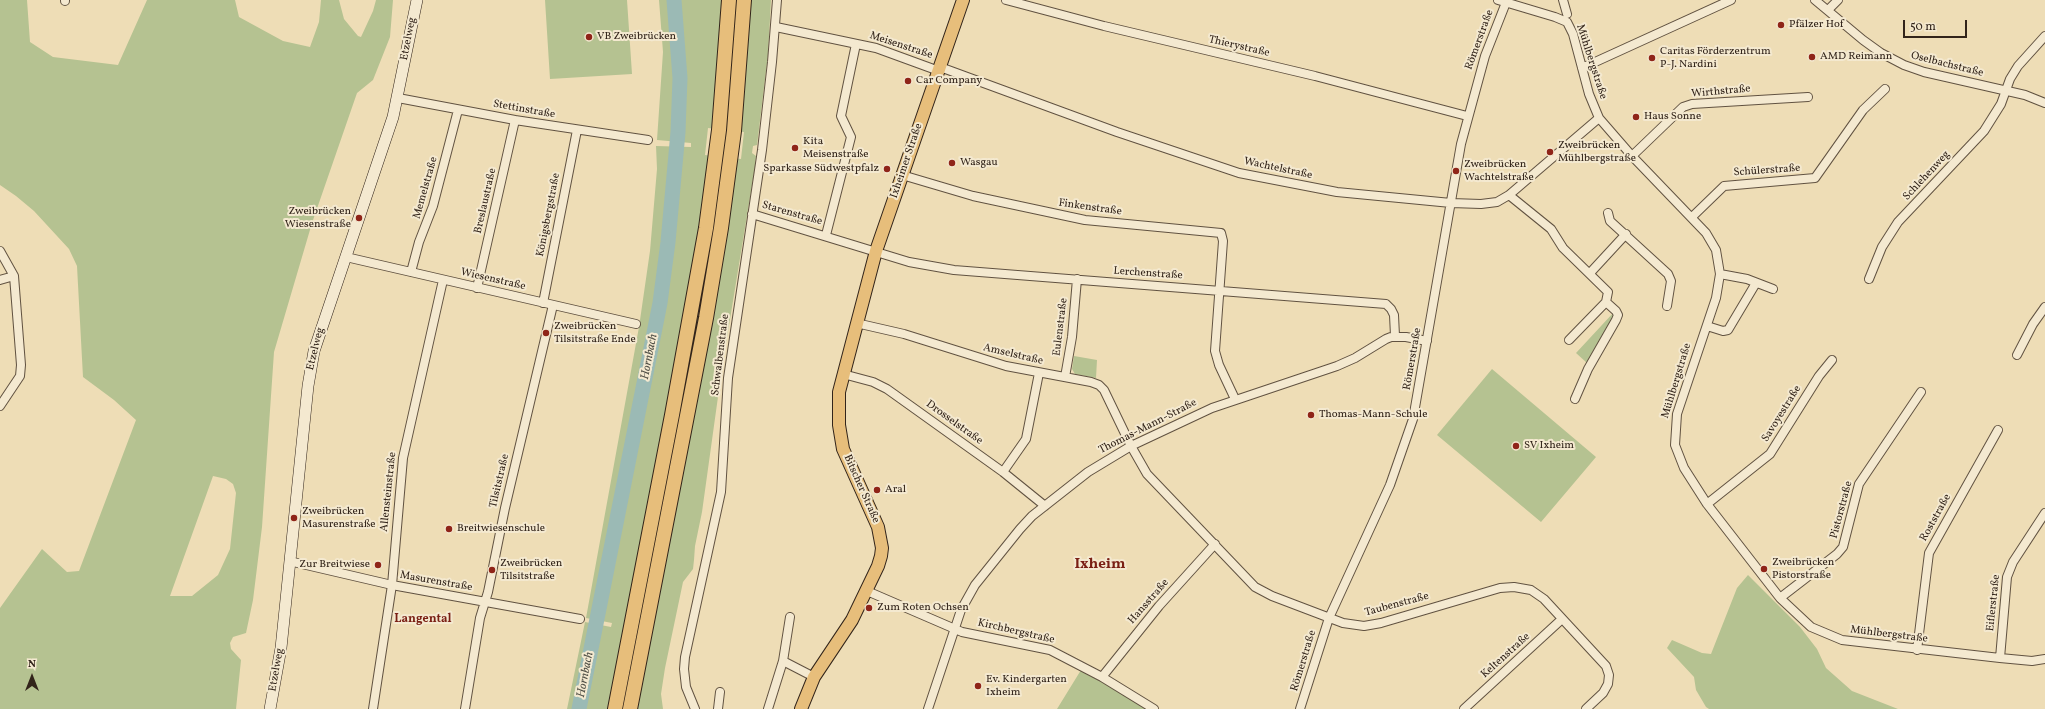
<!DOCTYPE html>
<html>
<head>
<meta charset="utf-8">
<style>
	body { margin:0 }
	#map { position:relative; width:2045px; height:709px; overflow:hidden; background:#eeddb6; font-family:Vollkorn,serif }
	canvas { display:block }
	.north { position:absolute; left:12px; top:657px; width:40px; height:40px; -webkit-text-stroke:3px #f4e9d0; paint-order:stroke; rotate:0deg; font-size:11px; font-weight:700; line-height:16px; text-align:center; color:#32241a }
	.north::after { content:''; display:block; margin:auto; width:14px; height:18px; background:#32241a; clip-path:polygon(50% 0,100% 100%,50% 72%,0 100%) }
	.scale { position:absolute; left:1903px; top:20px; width:64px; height:18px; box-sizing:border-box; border:2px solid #32241a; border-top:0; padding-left:5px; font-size:12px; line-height:14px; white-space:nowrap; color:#32241a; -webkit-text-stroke:3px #f4e9d0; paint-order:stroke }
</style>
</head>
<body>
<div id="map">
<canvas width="2045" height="709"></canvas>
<div class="north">N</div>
<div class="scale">50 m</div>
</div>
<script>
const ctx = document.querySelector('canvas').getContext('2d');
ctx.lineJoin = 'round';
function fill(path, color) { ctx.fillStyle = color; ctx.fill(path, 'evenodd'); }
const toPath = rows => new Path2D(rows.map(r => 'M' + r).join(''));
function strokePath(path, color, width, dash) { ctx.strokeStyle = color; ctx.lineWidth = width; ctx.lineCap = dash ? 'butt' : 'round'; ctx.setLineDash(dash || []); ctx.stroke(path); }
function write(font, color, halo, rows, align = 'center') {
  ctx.font = font + ' Vollkorn,serif'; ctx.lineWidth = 4; ctx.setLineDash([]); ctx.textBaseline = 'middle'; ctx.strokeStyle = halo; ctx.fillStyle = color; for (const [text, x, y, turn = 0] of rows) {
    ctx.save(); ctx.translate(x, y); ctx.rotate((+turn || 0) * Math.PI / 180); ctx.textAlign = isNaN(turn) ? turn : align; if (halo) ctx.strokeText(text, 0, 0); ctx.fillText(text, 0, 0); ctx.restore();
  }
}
const green = toPath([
	[0,0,27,0,30,42,53,57,118,65,147,0,235,0,239,17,283,41,310,47,319,22,321,0,339,0,344,19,358,36,361,37,373,11,376,0,393,0,390,37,373,80,357,93,312,223,274,352,262,527,253,600,246,633,233,637,230,643,231,649,241,660,236,709,0,709,0,608,42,549,67,572,79,571,136,420,114,400,83,377,77,266,69,249,34,211,16,196,0,185],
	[213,476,226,479,233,484,236,493,230,549,218,575,192,596,170,596],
	[545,0,627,0,632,74,550,79],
	[659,0,771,0,768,55,757,145,753,146,752,153,756,156,755,167,722,368,702,512,695,546,694,560,693,569,683,582,665,668,661,694,663,709,567,709,585,622,611,627,612,623,586,618,639,327,650,251,657,169,656,146,691,147,691,143,657,140,663,52],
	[708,128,744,132,741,159,705,155],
	[1614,312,1616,314,1587,363,1576,353],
	[1074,356,1097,360,1096,378,1075,374,1072,369],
	[1492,369,1596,457,1541,522,1437,435],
	[1748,575,1800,627,1817,649,1826,668,1852,691,1898,709,1709,709,1706,707,1696,690,1694,677,1667,648,1672,640,1702,653,1711,654,1737,588],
	[1081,670,1105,683,1147,709,1057,709]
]);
const river = toPath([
	[579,709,660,303,668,242,678,132,680,78,674,0]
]);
const street = toPath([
	[1006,0,1104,26,1315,76,1467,116],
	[1498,0,1555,17,1567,22,1573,34,1589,94,1599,118,1632,156,1706,233,1716,250,1720,274,1716,298,1677,414,1675,445,1684,468,1707,504,1780,598,1811,627,1842,640,2000,658,2032,661,2045,659],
	[1563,0,1567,14],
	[1815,0,1863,40,1881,53,1904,65,1924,72,2025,95,2045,103],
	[65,1,65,0],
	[1828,10,1838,0],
	[776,27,876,48,939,71],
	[940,67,1117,132,1239,173,1337,192,1451,203,1481,204,1497,202,1509,195,1599,118],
	[1582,68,1731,0],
	[398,98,515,120,648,140],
	[1632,156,1683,107,1692,104,1808,97],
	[902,175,973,196,1085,220,1221,233,1223,241,1215,351,1219,365,1235,399],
	[1509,195,1551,229,1563,248,1608,292,1606,302,1569,340],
	[1608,213,1610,221,1668,274,1671,281,1667,306],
	[752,214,909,262,954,270,1386,304,1391,309,1394,315,1395,336],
	[1692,217,1724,186,1815,178,1863,110,1885,89],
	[826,235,851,137,841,116,856,44],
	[0,251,14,276,21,365,20,376,0,406],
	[346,257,636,324],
	[411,272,419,242,433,206,458,110],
	[1590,273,1626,234],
	[1720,274,1747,279,1773,289],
	[1869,279,1882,247,1898,222,1984,131,2001,104,2010,79,2018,66,2045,36],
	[0,280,14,276],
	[477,288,515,120],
	[543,303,577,130],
	[856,323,904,334,1006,366,1091,382,1099,385,1104,390,1131,446,1147,474,1255,587,1272,596,1343,623,1364,626,1381,623,1500,588,1514,587,1531,590,1544,599,1606,666,1609,675,1608,684,1603,693,1586,709],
	[1707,326,1723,331,1728,330,1756,283],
	[2017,355,2033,324,2045,307],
	[843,374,873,382,887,389,1003,472,1045,506],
	[1065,377,1072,337,1077,279],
	[1575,399,1588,369,1616,320,1618,315,1616,311,1606,302],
	[1003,472,1026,439,1039,373],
	[1707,504,1770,454,1819,376,1832,360],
	[289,561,392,585,580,619],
	[867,591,962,632,1050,650,1102,677,1154,709],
	[1780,598,1837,554,1843,547,1859,484,1921,392],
	[1917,650,1929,553,1998,430],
	[2000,658,2007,577,2013,562,2045,513],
	[783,661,814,677],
	[1102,677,1159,606,1215,544],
	[373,709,392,585,403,458,443,280],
	[465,709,480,618,488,592,505,508,553,305],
	[695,709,686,687,684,669,685,657,721,492,728,378,762,150,772,62,777,0],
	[718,709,720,692],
	[768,709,783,661,790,617],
	[928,709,961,610,975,585,1020,529,1032,516,1088,472,1131,446,1212,408,1337,366,1355,358,1386,339,1391,337,1406,337,1427,341],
	[1300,709,1329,618,1390,485,1413,419,1461,144,1485,56,1507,0],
	[1464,709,1562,619]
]);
const secondary = toPath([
	[270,709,281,648,308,386,314,351,393,117,417,0]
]);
const primary = toPath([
	[801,709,814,677,852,620,878,566,881,556,882,548,878,527,843,449,839,425,839,392,876,251,963,0]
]);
const highway = toPath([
	[615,709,672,415,706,228,719,130,729,0],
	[630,709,706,318,721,228,734,131,744,0]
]);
const markers = [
	[1781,25,4,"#8f2418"],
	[589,37,4,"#8f2418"],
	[1812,57,4,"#8f2418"],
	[1652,58,4,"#8f2418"],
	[908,81,4,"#8f2418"],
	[1636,117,4,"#8f2418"],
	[795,148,4,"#8f2418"],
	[1550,152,4,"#8f2418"],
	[952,163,4,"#8f2418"],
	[887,169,4,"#8f2418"],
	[1456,171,4,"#8f2418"],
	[359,218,4,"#8f2418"],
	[546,333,4,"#8f2418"],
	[1311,415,4,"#8f2418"],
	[1516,446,4,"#8f2418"],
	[877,490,4,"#8f2418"],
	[294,518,4,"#8f2418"],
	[449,529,4,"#8f2418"],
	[378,565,4,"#8f2418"],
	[1764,569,4,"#8f2418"],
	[492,570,4,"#8f2418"],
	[869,608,4,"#8f2418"],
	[978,686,4,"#8f2418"]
];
const poiNames = [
	["Pfälzer Hof",1789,25],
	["VB Zweibrücken",597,37],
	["Caritas Förderzentrum",1660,52],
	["P-J. Nardini",1660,65],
	["AMD Reimann",1820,57],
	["Car Company",916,81],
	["Haus Sonne",1644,117],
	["Kita",803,142],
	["Meisenstraße",803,155],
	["Zweibrücken",1558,146],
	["Mühlbergstraße",1558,159],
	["Wasgau",960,163],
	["Zweibrücken",1464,165],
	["Wachtelstraße",1464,178],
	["Sparkasse Südwestpfalz",879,169,"right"],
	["Zweibrücken",351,212,"right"],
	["Wiesenstraße",351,225,"right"],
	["Zweibrücken",554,327],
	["Tilsitstraße Ende",554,340],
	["Thomas-Mann-Schule",1319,415],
	["SV Ixheim",1524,446],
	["Aral",885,490],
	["Zweibrücken",302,512],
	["Masurenstraße",302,525],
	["Breitwiesenschule",457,529],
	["Zweibrücken",1772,563],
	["Pistorstraße",1772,576],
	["Zweibrücken",500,564],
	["Tilsitstraße",500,577],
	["Zur Breitwiese",370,565,"right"],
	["Zum Roten Ochsen",877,608],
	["Ev. Kindergarten",986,680],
	["Ixheim",986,693]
];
const streetNames = [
	["Etzelweg",409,39,-79],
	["Römerstraße",1480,40,-70],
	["Meisenstraße",901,46,18],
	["Thierystraße",1239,47,13],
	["Mühlbergstraße",1591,62,72],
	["Oselbachstraße",1947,65,14],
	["Wirthstraße",1721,92,-5],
	["Stettinstraße",524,110,10],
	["Ixheimer Straße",907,161,-71],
	["Wachtelstraße",1278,169,12],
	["Schülerstraße",1767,171,-4],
	["Schlehenweg",1927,176,-47],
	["Memelstraße",426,188,-74],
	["Breslaustraße",486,201,-77],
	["Finkenstraße",1090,208,8],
	["Starenstraße",792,214,16],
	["Königsbergstraße",549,215,-79],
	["Lerchenstraße",1148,274,4],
	["Wiesenstraße",493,280,13],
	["Eulenstraße",1061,327,-83],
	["Etzelweg",316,349,-76],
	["Schwalbenstraße",721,355,-83],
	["Amselstraße",1013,355,13],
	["Römerstraße",1413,359,-80],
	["Mühlbergstraße",1677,381,-73],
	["Savoyestraße",1782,414,-58],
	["Drosselstraße",954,423,36],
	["Thomas-Mann-Straße",1148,427,-27],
	["Tilsitstraße",500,481,-77],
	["Bitscher Straße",861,489,66],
	["Allensteinstraße",389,492,-84],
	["Pistorstraße",1842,510,-75],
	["Roststraße",1936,518,-61],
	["Masurenstraße",436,582,10],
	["Hansstraße",1149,602,-49],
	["Eiflerstraße",1994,603,-84],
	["Taubenstraße",1397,605,-15],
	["Kirchbergstraße",1016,632,13],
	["Mühlbergstraße",1889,635,7],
	["Keltenstraße",1506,656,-42],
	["Römerstraße",1304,661,-73],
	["Etzelweg",277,670,-80]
];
const waterNames = [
	["Hornbach",650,357,-79],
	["Hornbach",586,675,-79]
];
const neighbourhoodNames = [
	["Langental",423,620]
];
const districtNames = [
	["Ixheim",1100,565]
];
fill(green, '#b5c291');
strokePath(river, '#9bbab5', 15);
strokePath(street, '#615241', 10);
strokePath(secondary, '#32241a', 12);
strokePath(primary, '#32241a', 14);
strokePath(highway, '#32241a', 16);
strokePath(street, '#f4e9d0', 8);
strokePath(secondary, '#f4e9d0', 11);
strokePath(primary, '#e7be7b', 12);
strokePath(highway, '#e7be7b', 14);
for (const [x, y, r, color] of markers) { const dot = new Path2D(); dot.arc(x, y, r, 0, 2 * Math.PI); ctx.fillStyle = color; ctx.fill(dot); strokePath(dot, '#f4e9d0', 1.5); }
write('11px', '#32241a', '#f4e9d0', poiNames, 'left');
write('11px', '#32241a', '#f4e9d0', streetNames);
write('italic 12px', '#525148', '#f4e9d0', waterNames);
write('bold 12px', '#7a1f14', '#f4e9d0', neighbourhoodNames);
write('bold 15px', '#7a1f14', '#f4e9d0', districtNames);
</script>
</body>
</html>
